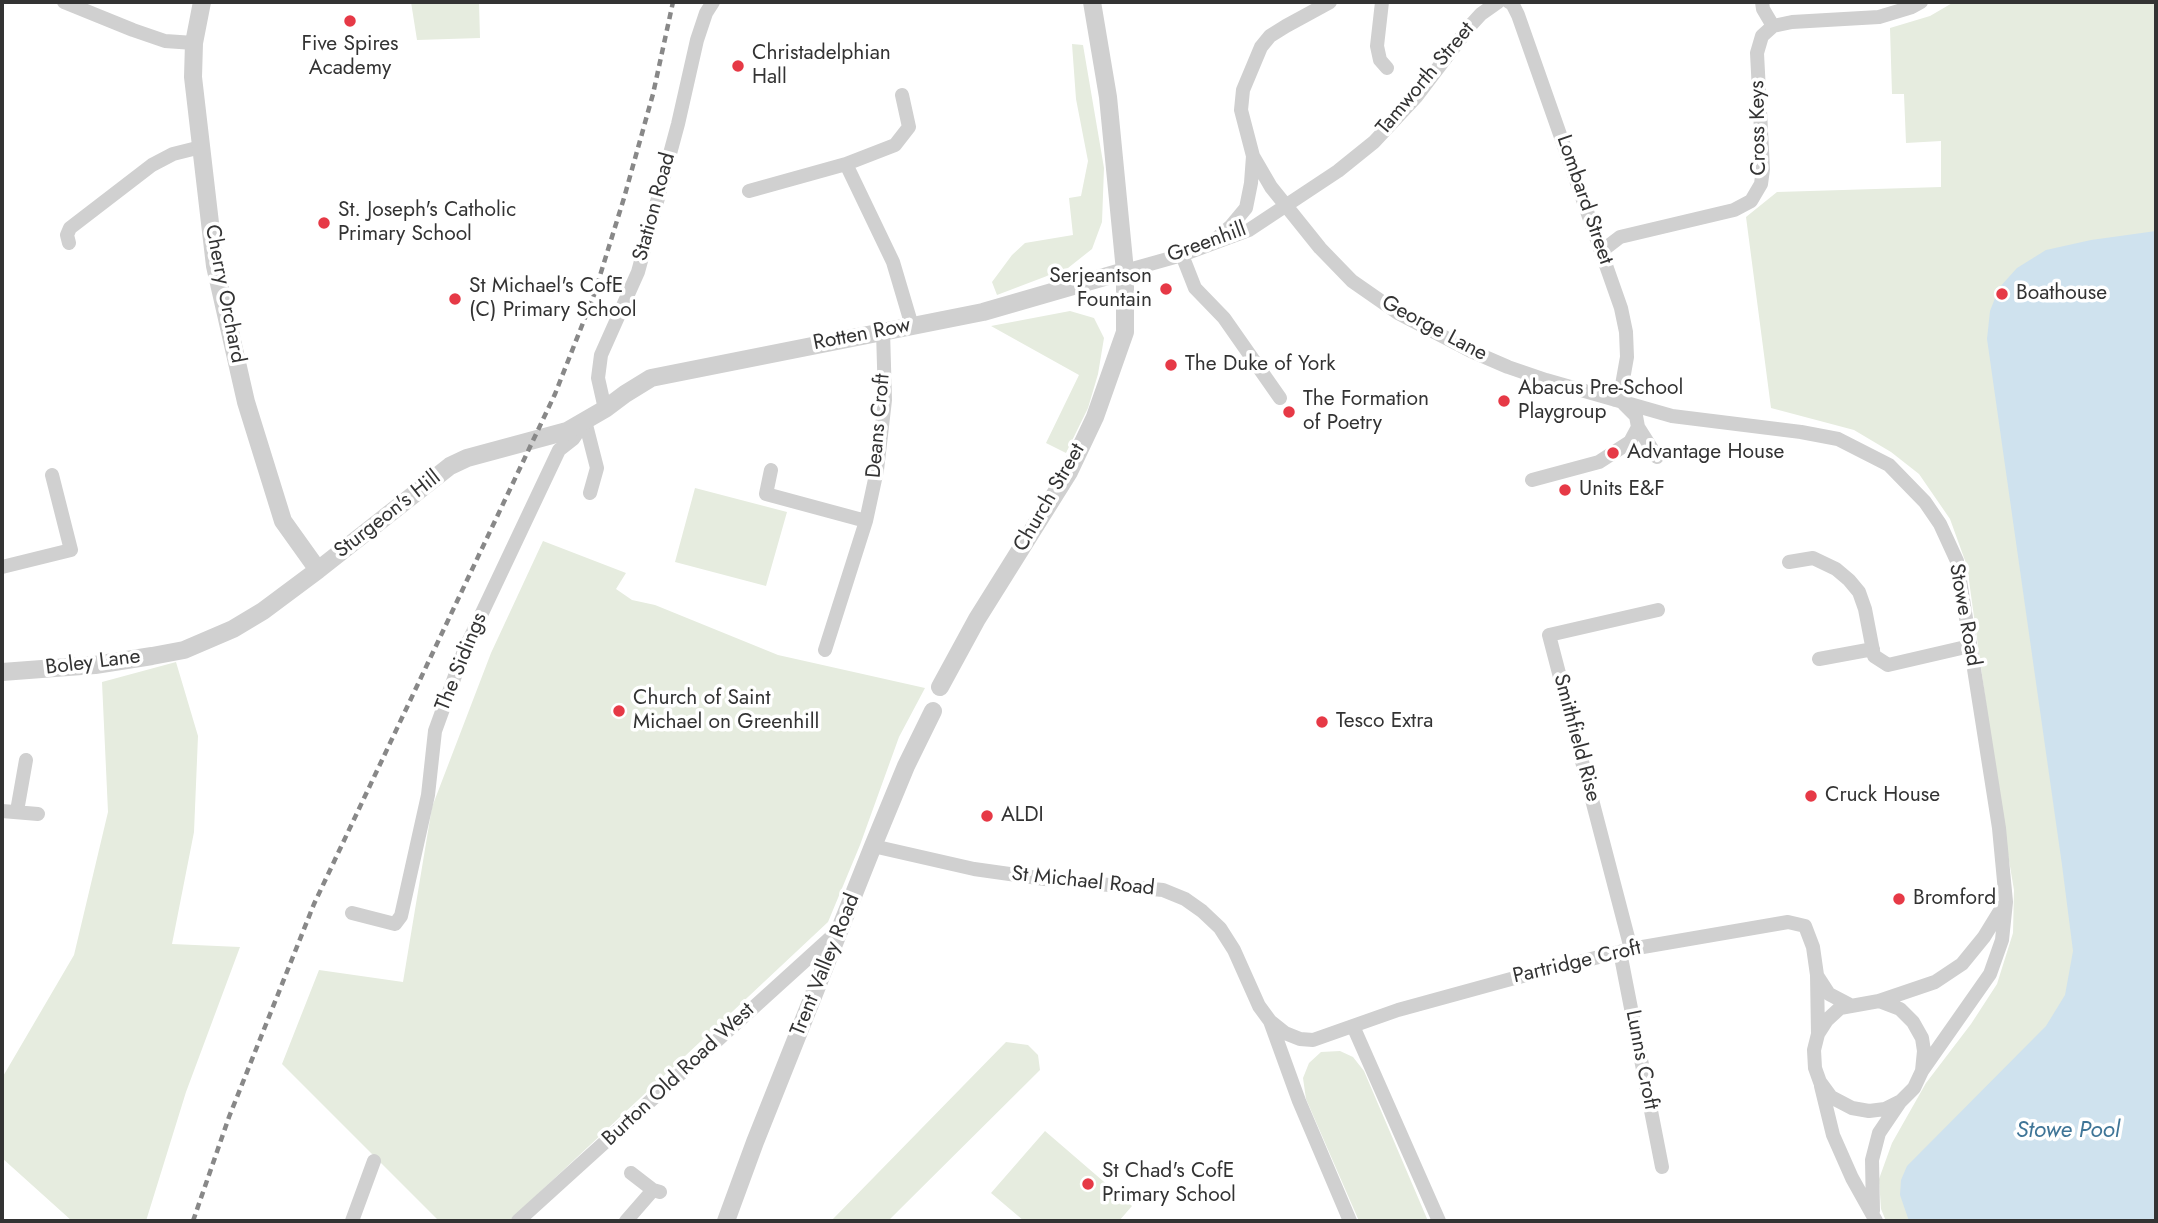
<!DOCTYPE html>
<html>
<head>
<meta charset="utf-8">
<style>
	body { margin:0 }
	#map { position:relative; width:2158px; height:1223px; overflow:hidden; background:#fff; font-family:Jost,sans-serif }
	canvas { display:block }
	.frame { position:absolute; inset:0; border:4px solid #333; pointer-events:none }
</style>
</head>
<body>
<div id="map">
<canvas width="2158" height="1223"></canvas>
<div class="frame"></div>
</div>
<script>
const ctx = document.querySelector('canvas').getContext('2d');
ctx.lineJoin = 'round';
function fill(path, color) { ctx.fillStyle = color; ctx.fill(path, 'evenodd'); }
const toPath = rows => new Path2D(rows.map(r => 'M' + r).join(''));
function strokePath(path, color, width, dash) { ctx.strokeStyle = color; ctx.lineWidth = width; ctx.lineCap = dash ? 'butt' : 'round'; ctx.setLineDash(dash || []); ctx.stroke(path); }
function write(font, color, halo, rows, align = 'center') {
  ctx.font = font + ' Jost,sans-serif'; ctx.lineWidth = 7; ctx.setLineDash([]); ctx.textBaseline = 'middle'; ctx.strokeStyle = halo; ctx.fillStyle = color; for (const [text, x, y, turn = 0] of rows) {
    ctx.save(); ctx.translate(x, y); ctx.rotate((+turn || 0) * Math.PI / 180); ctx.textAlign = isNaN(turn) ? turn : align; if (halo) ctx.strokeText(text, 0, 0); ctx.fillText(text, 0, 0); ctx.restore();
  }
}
const green = toPath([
	[411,2,479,2,480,38,417,40],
	[1954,2,2156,2,2156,1221,1886,1221,1881,1209,1879,1179,1892,1143,1926,1083,1971,1024,1997,984,2013,933,2014,890,2001,813,1967,566,1950,519,1919,474,1891,452,1854,430,1771,408,1746,217,1777,192,1941,187,1941,141,1906,143,1904,94,1892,94,1890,28,1930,16],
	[1072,44,1083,45,1104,168,1102,222,1092,249,1068,268,997,295,992,282,1012,255,1025,243,1073,235,1069,198,1081,196,1088,161,1076,99],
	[1070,311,1094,318,1104,338,1098,374,1088,408,1066,453,1046,443,1079,375,991,326],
	[695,488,787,512,766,586,675,562],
	[543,541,626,573,616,589,632,600,655,605,778,655,925,688,899,737,860,845,828,922,509,1221,439,1221,282,1064,319,970,403,982,432,807,491,653],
	[176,662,198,736,194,832,172,944,240,947,186,1092,146,1221,72,1221,2,1158,2,1078,74,955,108,812,102,682],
	[1006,1042,1028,1045,1038,1055,1040,1070,888,1221,831,1221],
	[1340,1051,1353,1057,1364,1071,1428,1221,1359,1221,1306,1099,1303,1078,1309,1063,1321,1052],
	[1045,1131,1132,1206,1119,1221,1024,1221,991,1193]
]);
const water = toPath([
	[2156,231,2156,1221,1909,1221,1900,1195,1901,1180,1907,1166,2046,1026,2065,995,2073,951,2062,865,1987,339,1990,311,1999,288,2017,268,2046,250,2091,240]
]);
const minor = toPath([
	[64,2,133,30,165,41,194,43],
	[1330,2,1286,26,1270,36,1261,47,1243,90,1241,110,1253,156,1271,187,1320,248,1352,281,1398,313,1471,351,1508,367,1546,380,1672,416,1801,432,1838,439,1889,465,1925,502,1940,524,1957,561,1999,828,2006,902,2002,940,1990,974,1922,1071],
	[1382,2,1377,46,1380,60,1387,68],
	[1509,2,1512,3,1518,15,1621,308,1626,332,1627,357,1622,385,1615,400],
	[1762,2,1763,9,1773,26],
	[846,164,895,145,909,127,902,95],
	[749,191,846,164,893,262,912,326],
	[1217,238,1231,226,1246,208,1251,183,1253,156],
	[69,243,67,235,70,228,152,165,173,154,201,147],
	[1603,250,1620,237,1734,210,1751,201,1761,184,1763,169,1757,53,1762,36,1773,26,1792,22,1879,17,1912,7,1921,2],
	[1182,255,1195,288,1224,318,1280,398],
	[1125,271,1182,255,1249,230,1338,171,1374,142,1416,97,1470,26,1481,14,1498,2],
	[605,409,598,378,601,355,638,272,678,124,697,40,706,13,713,2],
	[585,421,597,468,590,493],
	[1638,427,1657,457],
	[771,470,766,494,866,521],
	[1532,480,1599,462,1630,442,1638,427,1636,416,1624,404],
	[1789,562,1813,558,1836,569,1849,580,1859,592,1865,609,1874,656,1888,665,1970,646],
	[2,567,71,550,52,475],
	[825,650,866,521,877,470,885,400,883,331],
	[1819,659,1873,649],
	[2,811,38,814],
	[17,811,26,760],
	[873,846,974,869,1045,879,1163,890,1185,899,1202,911,1220,928,1234,950,1259,1006,1270,1021,1285,1033,1300,1039,1313,1040,1398,1010,1511,979,1631,949,1788,922,1805,926,1813,947,1817,975,1818,1034,1814,1050,1815,1068,1820,1082,1831,1097,1852,1108,1869,1111,1885,1109,1901,1101,1914,1088,1922,1071,1924,1051,1922,1038,1913,1022,1900,1009,1879,1001,1840,1008,1827,1020,1818,1034],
	[352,913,395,924,401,916,428,795,435,731,464,651,559,450,573,439,585,421],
	[1631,949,1549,635,1658,610],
	[1620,952,1662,1167],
	[1818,977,1829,994,1850,1005],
	[1879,1001,1935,982,1962,964,1984,937,2003,906],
	[1270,1021,1299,1101,1350,1221],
	[1353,1026,1439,1221],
	[1821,1086,1833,1135,1852,1178,1876,1221],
	[631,1173,653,1190,660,1192],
	[1873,1211,1872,1160,1879,1133,1900,1102],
	[352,1221,374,1161],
	[518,1221,839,930],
	[626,1221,653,1190]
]);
const tertiary = toPath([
	[202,2,194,43,193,77,215,266,246,402,283,521,318,570],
	[2,672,95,665,152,656,184,650,233,629,263,611,318,570,450,466,467,458,567,431,605,409,625,394,651,378,983,312,1125,271],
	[940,687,977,619,1069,472,1095,417,1125,332,1125,271,1108,97,1092,2],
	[726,1221,755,1142,873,846,906,766,933,711]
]);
const rail = toPath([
	[193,1221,229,1117,314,904,555,394,594,295,624,198,653,94,673,2]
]);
const markers = [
	[350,21,7,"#e63946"],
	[738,66,7,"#e63946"],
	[324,223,7,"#e63946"],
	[1166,289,7,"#e63946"],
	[2002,294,7,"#e63946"],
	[455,299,7,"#e63946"],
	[1171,365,7,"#e63946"],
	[1504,401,7,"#e63946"],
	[1289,412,7,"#e63946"],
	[1613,453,7,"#e63946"],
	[1565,490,7,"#e63946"],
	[619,711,7,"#e63946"],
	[1322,722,7,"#e63946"],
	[1811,796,7,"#e63946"],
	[987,816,7,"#e63946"],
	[1899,899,7,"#e63946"],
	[1088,1184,7,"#e63946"]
];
const poiNames = [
	["Five Spires",350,45,"center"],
	["Academy",350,69,"center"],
	["Christadelphian",752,54],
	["Hall",752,78],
	["St. Joseph's Catholic",338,211],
	["Primary School",338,235],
	["Serjeantson",1152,277,"right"],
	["Fountain",1152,301,"right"],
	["St Michael's CofE",469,287],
	["(C) Primary School",469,311],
	["Boathouse",2016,294],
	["The Duke of York",1185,365],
	["Abacus Pre-School",1518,389],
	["Playgroup",1518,413],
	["The Formation",1303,400],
	["of Poetry",1303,424],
	["Advantage House",1627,453],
	["Units E&F",1579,490],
	["Church of Saint",633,699],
	["Michael on Greenhill",633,723],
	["Tesco Extra",1336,722],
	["Cruck House",1825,796],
	["ALDI",1001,816],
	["Bromford",1913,899],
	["St Chad's CofE",1102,1172],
	["Primary School",1102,1196]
];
const streetNames = [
	["Tamworth Street",1426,79,-50],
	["Cross Keys",1759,128,-91],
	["Lombard Street",1584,200,71],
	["Station Road",655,207,-75],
	["Greenhill",1207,243,-20],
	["Cherry Orchard",224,294,79],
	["George Lane",1434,329,28],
	["Rotten Row",862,335,-11],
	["Deans Croft",879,426,-85],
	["Church Street",1050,498,-60],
	["Sturgeon's Hill",388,515,-38],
	["Stowe Road",1964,615,80],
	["The Sidings",462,662,-68],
	["Boley Lane",93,663,-7],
	["Smithfield Rise",1576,738,75],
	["St Michael Road",1083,882,6],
	["Partridge Croft",1577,963,-13],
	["Trent Valley Road",826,965,-68],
	["Lunns Croft",1641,1060,79],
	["Burton Old Road West",679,1075,-43]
];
const waterNames = [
	["Stowe Pool",2068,1131]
];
fill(green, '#e6ecdf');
fill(water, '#cfe2ee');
strokePath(minor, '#d0d0d0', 14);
strokePath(tertiary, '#d0d0d0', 18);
strokePath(rail, '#888', 4.5, [7, 5]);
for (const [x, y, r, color] of markers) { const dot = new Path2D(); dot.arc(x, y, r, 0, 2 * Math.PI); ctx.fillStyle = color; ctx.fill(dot); strokePath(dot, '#fff', 2.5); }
write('21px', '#333', '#fff', poiNames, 'left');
write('21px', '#333', '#fff', streetNames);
write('italic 23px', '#3f7597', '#fff', waterNames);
</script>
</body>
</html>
